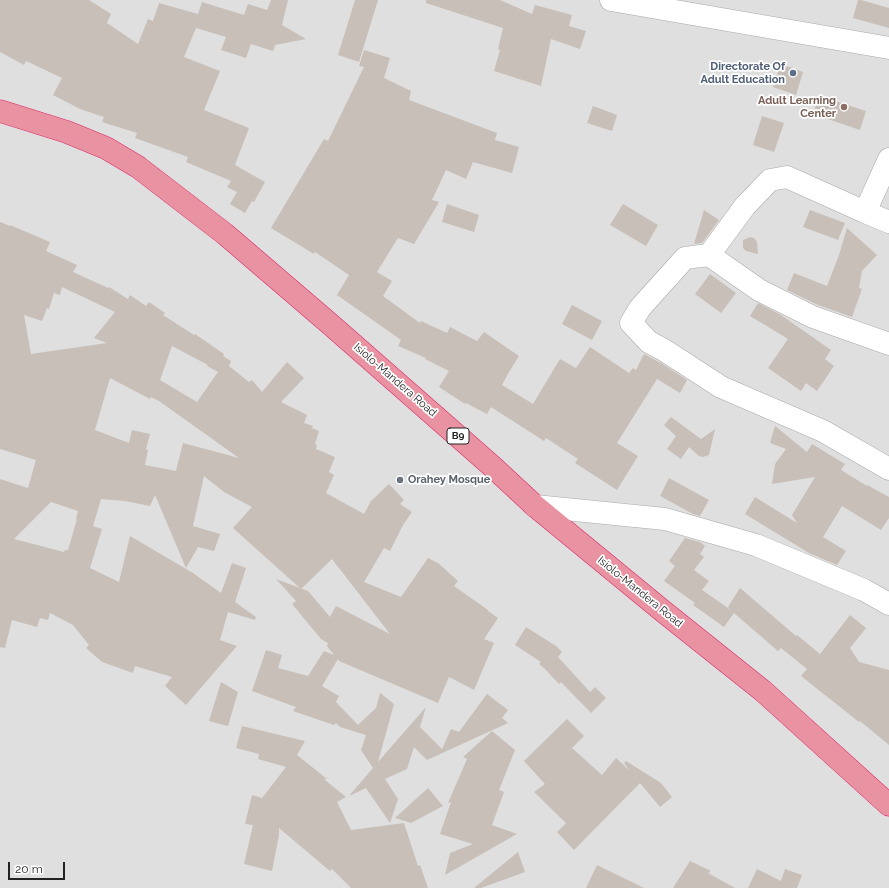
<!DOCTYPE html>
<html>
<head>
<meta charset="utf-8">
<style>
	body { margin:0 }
	#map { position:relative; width:889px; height:888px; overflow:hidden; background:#f2efe9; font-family:Raleway,sans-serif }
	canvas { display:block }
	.scale { position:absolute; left:8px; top:862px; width:57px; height:18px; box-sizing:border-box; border:2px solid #222; border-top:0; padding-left:5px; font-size:12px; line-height:14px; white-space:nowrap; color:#222; -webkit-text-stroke:3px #fff; paint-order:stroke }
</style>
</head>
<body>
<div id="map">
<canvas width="889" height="888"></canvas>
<div class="scale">20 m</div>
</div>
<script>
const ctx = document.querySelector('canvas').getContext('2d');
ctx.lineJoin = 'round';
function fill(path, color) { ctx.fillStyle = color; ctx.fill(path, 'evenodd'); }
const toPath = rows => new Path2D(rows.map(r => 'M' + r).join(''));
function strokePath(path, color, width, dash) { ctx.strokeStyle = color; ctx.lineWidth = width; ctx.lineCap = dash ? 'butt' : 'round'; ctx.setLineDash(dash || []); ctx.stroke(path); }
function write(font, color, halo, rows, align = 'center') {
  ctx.font = font + ' Raleway,sans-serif'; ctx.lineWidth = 3.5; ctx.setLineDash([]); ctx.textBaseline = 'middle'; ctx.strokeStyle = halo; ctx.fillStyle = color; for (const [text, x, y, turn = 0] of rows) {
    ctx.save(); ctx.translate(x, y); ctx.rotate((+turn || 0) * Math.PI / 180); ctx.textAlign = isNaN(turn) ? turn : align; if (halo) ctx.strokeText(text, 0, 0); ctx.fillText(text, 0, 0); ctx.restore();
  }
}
const residential = toPath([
	[0,0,889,0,889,888,0,888]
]);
const building = toPath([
	[0,0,89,0,111,14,107,23,138,44,148,19,153,21,159,3,198,14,202,2,244,15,248,4,267,10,271,0,288,0,282,25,306,39,275,45,273,51,251,44,246,58,221,50,226,37,196,28,184,57,220,71,204,110,249,128,235,165,265,182,254,202,252,201,245,213,230,204,237,192,227,187,231,181,186,162,188,157,135,138,137,133,102,122,104,117,80,109,53,95,62,78,26,61,24,65,0,52],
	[355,0,378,0,359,62,338,55],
	[426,0,500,0,532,14,535,5,572,15,569,26,586,31,580,49,551,39,541,86,494,71,500,50,498,49,503,28,426,3],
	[858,0,861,0,889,8,889,28,853,18],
	[364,50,390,58,384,78,411,91,409,100,497,133,495,140,519,147,512,173,473,162,466,179,446,170,432,200,439,202,414,244,398,238,377,272,392,281,383,296,420,323,421,321,447,333,450,327,477,341,484,332,519,356,509,372,502,385,533,404,560,359,576,368,590,347,629,373,633,368,636,370,644,354,661,363,687,380,680,393,657,379,617,443,638,456,617,490,575,463,578,459,546,438,544,441,491,407,487,414,466,403,465,404,439,387,449,371,425,359,426,358,398,346,401,340,337,295,349,275,315,252,314,254,271,228,324,139,328,141,364,67,359,66],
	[781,64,803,72,796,95,773,87],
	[819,96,866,111,860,130,813,114],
	[593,106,617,115,612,131,587,123],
	[762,116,784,123,774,152,753,145],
	[447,204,479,215,474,232,442,222],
	[623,204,658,225,646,246,610,225],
	[704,210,719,220,702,243,694,244],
	[810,210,845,223,838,240,803,227],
	[0,222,10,226,10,225,50,242,46,251,77,265,73,272,108,288,109,287,128,299,130,295,146,306,149,302,165,313,163,315,194,335,195,334,224,354,223,356,231,361,229,366,249,382,252,380,262,392,287,362,304,378,281,402,307,415,304,423,313,426,312,428,319,431,315,444,317,445,316,449,335,457,329,472,334,475,326,493,364,514,371,501,389,484,404,500,400,504,412,512,403,525,390,551,384,548,364,582,401,597,428,558,438,563,458,581,454,586,488,610,488,611,498,618,484,639,494,643,474,690,449,677,438,703,339,661,338,659,322,686,339,696,336,702,358,725,376,708,380,693,394,704,378,762,426,707,420,727,442,749,451,729,459,732,487,694,508,710,502,718,508,723,427,760,414,747,407,769,385,779,398,799,390,823,366,788,349,796,373,768,361,750,366,735,340,727,336,723,334,725,293,711,296,707,252,691,266,650,282,655,278,668,308,676,324,651,334,655,327,646,328,643,321,639,292,604,296,601,276,579,308,591,330,617,336,606,390,634,332,559,301,589,233,528,252,507,224,492,204,476,193,526,220,534,214,551,198,547,186,568,155,495,150,506,125,501,101,499,93,526,102,529,90,568,119,582,130,536,193,573,221,593,232,563,246,568,235,602,256,617,255,620,228,612,220,640,237,646,186,705,165,686,172,677,135,666,133,673,102,662,86,648,89,645,73,625,50,613,48,620,40,618,37,627,12,620,5,648,0,647,0,479,28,488,36,460,0,449],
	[62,287,115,312,94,338,107,343,31,354,24,315,42,321,47,308,49,309,54,293,60,295],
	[172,346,208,365,207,366,218,372,197,402,160,380],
	[110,378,150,399,151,397,159,401,239,458,183,443,176,471,145,465,148,450,146,449,150,434,132,430,129,443,95,430],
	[51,502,78,511,76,519,77,519,68,550,65,550,64,552,14,539],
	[847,228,877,255,862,271,859,288,862,289,852,317,818,305,787,290,794,273,827,286,839,255],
	[750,237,754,238,757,242,758,254,746,251,743,248,743,240],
	[710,274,736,293,721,313,695,294],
	[758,303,781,315,831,350,825,359,834,366,817,391,806,383,801,391,768,368,788,339,750,316],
	[572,305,602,321,592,340,562,324],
	[671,417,701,439,715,429,709,455,703,457,699,456,689,447,681,459,667,449,676,436,664,425],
	[775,426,807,452,812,444,845,464,841,470,867,486,867,485,889,497,889,518,881,530,842,506,823,537,846,551,837,565,809,553,745,514,755,497,797,523,792,515,815,477,772,484,775,464,786,449,770,443],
	[669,478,709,500,700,516,693,514,660,496],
	[685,538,700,542,705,546,700,554,704,557,694,570,709,581,702,590,731,610,728,607,740,588,796,636,797,635,820,654,850,615,866,628,850,648,859,662,889,670,889,745,860,721,859,722,801,676,807,669,781,648,778,651,734,613,724,627,693,605,695,603,664,581,675,566,669,561],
	[526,627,556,646,562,652,558,657,590,692,595,687,606,698,591,713,561,682,559,684,545,669,539,664,541,662,515,645],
	[221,682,238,692,228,726,209,721],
	[567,719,584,736,572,748,602,775,616,758,630,771,624,763,626,761,661,783,672,797,660,807,640,783,574,850,557,832,566,823,534,792,545,784,524,761],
	[242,726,305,741,297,755,327,779,324,779,325,780,346,797,337,802,351,830,404,823,418,866,420,865,428,888,351,888,332,869,330,871,279,828,279,835,272,871,244,864,253,825,245,824,252,795,262,798,286,767,258,759,259,754,236,748],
	[492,731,515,750,499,790,504,792,492,825,517,834,445,875,450,853,473,844,440,834,451,802,448,803,467,759,463,757],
	[428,788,443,806,411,823,395,818],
	[518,852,525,872,481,888,474,888],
	[690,861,711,871,708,873,735,888,673,888],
	[597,865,644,888,586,888],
	[757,869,781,881,785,869,802,875,797,888,748,888]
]);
const minor = toPath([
	[611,0,889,48],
	[889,159,865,212,889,222],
	[865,212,787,177,770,180,745,206,709,255,685,258,640,308,631,323,649,342,664,350,721,387,823,431,889,469],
	[709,255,759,290,813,317,889,344],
	[535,506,665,519,756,545,864,590,889,604]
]);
const highway = toPath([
	[0,111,67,132,106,148,138,167,225,234,330,324,493,467,535,506,664,612,763,691,889,805]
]);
const markers = [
	[793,73,4,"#5c6f8a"],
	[844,107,4,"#8d6e63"],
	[400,480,4,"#6b7280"]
];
const shields = [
	[458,436,22]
];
const shieldNames = [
	["B9",458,436]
];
const serviceNames = [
	["Directorate Of",785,67],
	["Adult Education",785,80]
];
const educationNames = [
	["Adult Learning",836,101],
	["Center",836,114]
];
const streetNames = [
	["Isiolo-Mandera Road",395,380,41],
	["Isiolo-Mandera Road",640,592,39]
];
const worshipNames = [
	["Orahey Mosque",408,480]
];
fill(residential, '#e0dfdf');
fill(building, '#c7bfb8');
strokePath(minor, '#a9a9a9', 23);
strokePath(highway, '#dc2a67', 23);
strokePath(minor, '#fff', 22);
strokePath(highway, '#e892a2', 22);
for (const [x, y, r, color] of markers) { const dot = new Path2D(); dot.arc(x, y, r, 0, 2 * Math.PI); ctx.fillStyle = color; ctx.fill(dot); strokePath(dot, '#fff', 1.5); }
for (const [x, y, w] of shields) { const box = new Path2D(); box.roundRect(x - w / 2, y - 8, w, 16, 3); ctx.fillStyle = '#fff'; ctx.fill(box); strokePath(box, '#222', 1); }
write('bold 10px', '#222', null, shieldNames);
write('bold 11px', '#4e5e75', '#fff', serviceNames, 'right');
write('bold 11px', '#785e54', '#fff', educationNames, 'right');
write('11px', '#222', '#fff', streetNames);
write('bold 11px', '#5b616d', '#fff', worshipNames, 'left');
</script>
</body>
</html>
